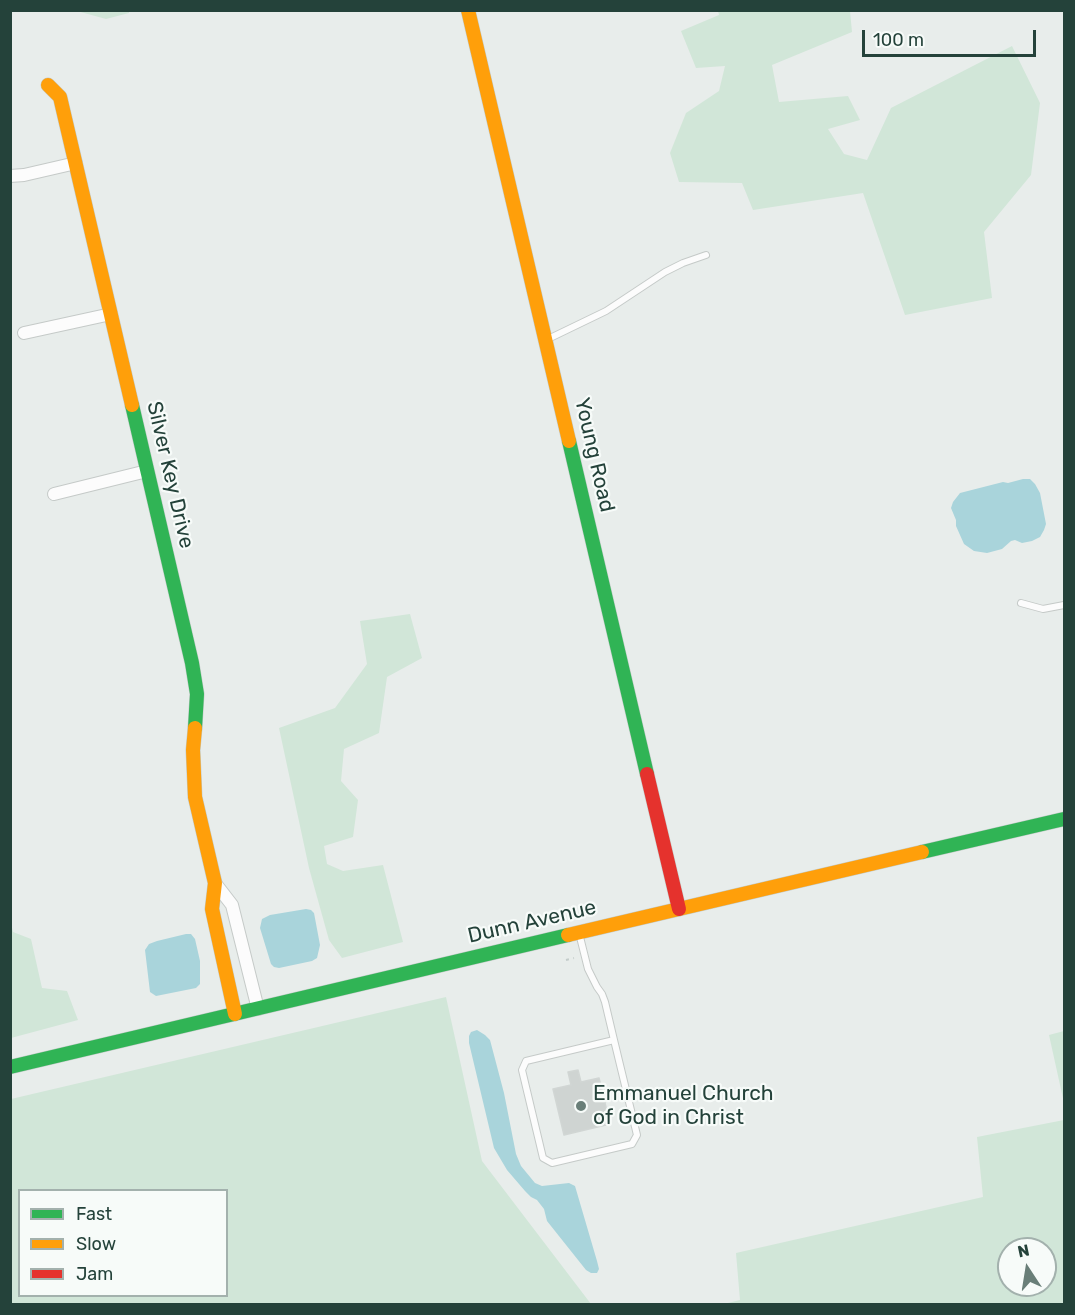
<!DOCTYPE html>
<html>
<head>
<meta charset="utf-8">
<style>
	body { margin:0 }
	#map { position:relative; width:1075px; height:1315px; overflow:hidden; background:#e8edeb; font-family:Rubik,sans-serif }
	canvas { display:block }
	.frame { position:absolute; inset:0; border:12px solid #24423a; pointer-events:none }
	.legend { position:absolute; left:18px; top:1189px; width:210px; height:108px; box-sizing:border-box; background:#f7fbf9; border:2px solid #a3b1ad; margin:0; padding:8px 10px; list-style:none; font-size:18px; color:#24423a }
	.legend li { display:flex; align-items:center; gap:12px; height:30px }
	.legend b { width:30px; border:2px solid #a3b1ad }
	.north { position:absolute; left:997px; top:1237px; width:60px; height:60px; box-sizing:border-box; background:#f7fbf9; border:2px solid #a3b1ad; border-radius:50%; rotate:348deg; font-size:16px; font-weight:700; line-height:24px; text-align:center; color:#24423a }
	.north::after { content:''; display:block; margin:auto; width:21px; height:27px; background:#697e78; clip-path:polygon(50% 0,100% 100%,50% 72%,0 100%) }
	.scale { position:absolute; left:862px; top:30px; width:174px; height:27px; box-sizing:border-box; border:3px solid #24423a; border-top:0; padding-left:8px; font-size:18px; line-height:21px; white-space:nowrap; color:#24423a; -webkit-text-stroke:4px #f7fbf9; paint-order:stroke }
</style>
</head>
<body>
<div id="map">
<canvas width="1075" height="1315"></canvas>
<div class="frame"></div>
<ul class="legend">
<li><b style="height:8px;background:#30b455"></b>Fast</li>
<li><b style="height:8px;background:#ff9f0a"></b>Slow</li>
<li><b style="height:8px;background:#e5322d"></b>Jam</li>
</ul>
<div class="north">N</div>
<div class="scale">100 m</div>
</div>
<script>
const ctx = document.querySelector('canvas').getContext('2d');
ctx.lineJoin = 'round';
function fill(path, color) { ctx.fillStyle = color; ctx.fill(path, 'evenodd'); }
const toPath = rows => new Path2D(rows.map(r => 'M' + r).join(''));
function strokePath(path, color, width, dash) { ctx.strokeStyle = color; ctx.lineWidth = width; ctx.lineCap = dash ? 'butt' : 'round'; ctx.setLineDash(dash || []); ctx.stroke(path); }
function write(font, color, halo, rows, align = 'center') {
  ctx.font = font + ' Rubik,sans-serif'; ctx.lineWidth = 4.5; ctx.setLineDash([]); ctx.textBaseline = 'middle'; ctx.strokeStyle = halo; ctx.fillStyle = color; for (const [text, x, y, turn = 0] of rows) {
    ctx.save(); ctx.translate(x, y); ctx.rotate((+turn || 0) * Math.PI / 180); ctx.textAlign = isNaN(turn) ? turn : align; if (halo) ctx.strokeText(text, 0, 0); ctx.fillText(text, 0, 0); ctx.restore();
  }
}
const green = toPath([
	[77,11,129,11,129,13,106,19],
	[718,11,850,11,852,32,772,65,779,102,848,96,860,120,828,129,844,154,867,160,891,108,1012,46,1040,103,1031,175,984,232,992,298,905,315,863,193,753,210,742,183,679,182,670,153,686,113,719,91,725,66,696,68,681,31,719,15],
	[410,614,422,658,387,677,379,733,344,749,341,781,358,800,353,837,324,846,327,864,343,871,383,865,403,942,342,958,329,940,309,868,279,728,335,708,367,664,360,621],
	[11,923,13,932,31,939,42,988,67,991,78,1020,11,1038],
	[446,997,482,1161,591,1304,11,1304,11,1099],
	[226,1190,226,1296,20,1296,20,1190],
	[1064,1031,1064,1103,1049,1035],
	[1064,1120,1064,1304,724,1304,740,1300,736,1253,983,1197,977,1137],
	[1009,1249,1045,1249,1045,1285,1009,1285]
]);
const water = toPath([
	[1023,479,1030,479,1035,484,1040,493,1046,524,1044,530,1040,537,1032,541,1022,543,1015,540,1011,541,1002,549,987,553,974,551,964,544,956,526,956,520,951,508,953,502,960,493,1003,482,1008,483],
	[306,909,311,910,314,913,320,945,317,958,312,961,279,968,274,967,271,964,260,928,262,919,270,915],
	[186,934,191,934,195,939,200,961,200,984,196,988,156,996,150,992,145,950,149,944,157,941],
	[477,1030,485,1035,490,1040,504,1093,516,1154,521,1166,535,1183,542,1186,569,1183,575,1186,597,1261,599,1269,597,1273,591,1273,586,1270,547,1221,544,1209,537,1200,531,1197,525,1191,507,1170,494,1148,469,1043,469,1036,471,1032]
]);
const building = toPath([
	[578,1070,581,1082,599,1078,610,1124,564,1135,553,1089,571,1085,568,1072,578,1070]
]);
const path = toPath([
	[566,960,574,958]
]);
const lane = toPath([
	[546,340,606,311,665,272,683,263,706,255],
	[1021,603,1043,609,1064,605],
	[579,933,588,969,597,987,602,994,605,1002,614,1040,637,1135,632,1144,552,1163,543,1158,522,1070,526,1061,614,1040]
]);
const street = toPath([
	[10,176,24,175,76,163],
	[24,333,111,314],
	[54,494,147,471],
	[215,883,232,905,258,1009]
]);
const fast = toPath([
	[132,405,192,663,197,694,195,728],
	[569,441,647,774],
	[922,852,1064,819],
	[10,1067,568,935]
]);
const slow = toPath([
	[468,10,569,441],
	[48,85,60,97,132,405],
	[195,728,193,750,195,797,215,883,212,909,235,1014],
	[568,935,922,852]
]);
const jam = toPath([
	[647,774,679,909]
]);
const markers = [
	[581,1106,6,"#697e78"]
];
const streetNames = [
	["Young Road",594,455,77],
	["Silver Key Drive",170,475,77],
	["Dunn Avenue",532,922,-13]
];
const poiNames = [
	["Emmanuel Church",593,1094],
	["of God in Christ",593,1118]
];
fill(green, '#d1e6d8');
fill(water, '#a9d4db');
fill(building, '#cfd4d2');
strokePath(building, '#d1d6d4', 1.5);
strokePath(lane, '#c5cac8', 8);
strokePath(street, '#c5cac8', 14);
strokePath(fast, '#c3cbc8', 15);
strokePath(slow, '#c3cbc8', 15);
strokePath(jam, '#c3cbc8', 15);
strokePath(path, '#c3ccca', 2, [3, 4.5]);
strokePath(lane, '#fcfcfc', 6);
strokePath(street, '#fcfcfc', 12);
strokePath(fast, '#30b455', 14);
strokePath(slow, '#ff9f0a', 14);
strokePath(jam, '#e5322d', 14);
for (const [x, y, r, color] of markers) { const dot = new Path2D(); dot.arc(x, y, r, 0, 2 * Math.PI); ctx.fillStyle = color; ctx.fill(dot); strokePath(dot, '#f7fbf9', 2); }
write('21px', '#24423a', '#f7fbf9', streetNames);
write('21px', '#24423a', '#f7fbf9', poiNames, 'left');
</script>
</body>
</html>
